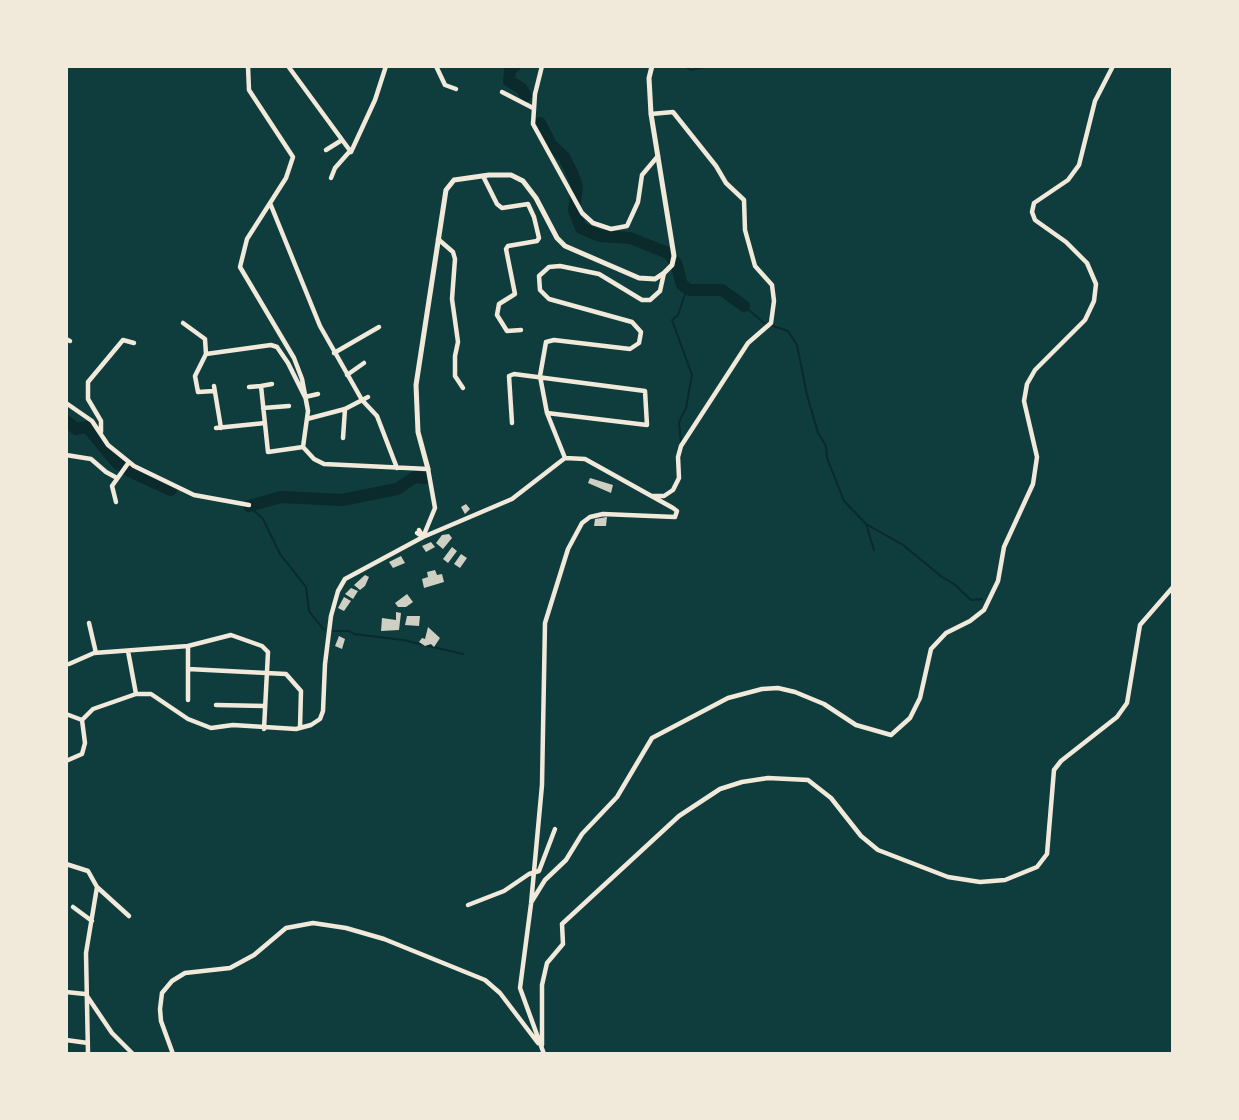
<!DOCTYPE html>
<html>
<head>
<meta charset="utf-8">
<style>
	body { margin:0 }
	#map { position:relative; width:1239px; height:1120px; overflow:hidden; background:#0f3d3e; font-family:"Alegreya Sans",sans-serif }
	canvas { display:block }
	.frame { position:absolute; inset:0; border:68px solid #f1e9da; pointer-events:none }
</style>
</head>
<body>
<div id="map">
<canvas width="1239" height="1120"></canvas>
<div class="frame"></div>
</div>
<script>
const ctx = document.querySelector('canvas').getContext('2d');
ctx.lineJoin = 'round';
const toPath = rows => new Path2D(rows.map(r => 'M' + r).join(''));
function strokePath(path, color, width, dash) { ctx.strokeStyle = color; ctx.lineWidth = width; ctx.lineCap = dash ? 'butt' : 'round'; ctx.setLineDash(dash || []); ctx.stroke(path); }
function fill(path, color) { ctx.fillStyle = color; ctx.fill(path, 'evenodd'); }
const stream = toPath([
	[684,66,691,70,709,66],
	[744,306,764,323,788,331,797,345,807,395,818,433,826,446,827,458,844,501,866,524,903,545,942,577,954,584,971,600,982,599],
	[681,443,679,422,686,408,692,375,672,320,678,315,687,288],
	[249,506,263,519,280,554,306,587,309,611,324,630],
	[866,524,874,550],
	[332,631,349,631,354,634,403,640,463,654]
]);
const river = toPath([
	[515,66,510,70,509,81,521,88,526,96],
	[540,123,551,145,564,157,573,175,577,187,574,210,581,228,600,236,630,238,668,253,676,263,682,285,690,290,722,290,744,306],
	[66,421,76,429,87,427,117,463,129,471,171,490],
	[249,506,281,497,342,500,397,489,415,477,425,478]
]);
const building = toPath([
	[590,478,613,485,611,493,588,483],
	[466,504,470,509,465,514,461,507],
	[607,517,606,526,594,526,595,519],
	[449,534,452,538,443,549,436,543,442,535],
	[431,542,435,547,426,552,422,546],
	[452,547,457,551,448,563,443,559],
	[461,554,467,558,460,568,454,564],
	[401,556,405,563,393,568,389,562],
	[435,570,437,575,442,574,444,582,424,588,422,579,428,577,427,572],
	[365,575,369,577,365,586,360,590,354,585],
	[351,588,358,591,353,599,345,594],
	[407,594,413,602,406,607,398,607,395,603],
	[344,597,351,601,344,611,338,608],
	[396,612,401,613,399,630,381,631,382,618,396,620],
	[407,616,420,616,419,626,405,625],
	[428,627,440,638,434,647,431,644,425,646,419,642,422,638,425,639],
	[339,636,345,639,342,649,335,646]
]);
const minor = toPath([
	[248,66,249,90,293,157,286,178,247,239,240,267,294,358,302,379,308,411,303,447,314,459,324,464,428,469,435,508,423,537],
	[288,66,351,152,375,100,386,66],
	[436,66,445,85,456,89],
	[542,66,535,94,533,124,582,213,593,223,611,229,627,226,638,202,642,175,658,156],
	[502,92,533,108],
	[651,114,673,112,716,166,726,183,744,200,745,230,755,266,772,285,774,301,771,323,748,343,681,446,678,457,679,478,673,490,664,496,653,496],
	[326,150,342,140],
	[483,176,497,204,502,208,528,204,534,217,539,238,537,241,508,246,506,249,515,294,499,304,497,315,507,331,521,330],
	[331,178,335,168,350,151],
	[270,203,320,326,362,400,377,416,397,468],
	[438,239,453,252,455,259,452,299,458,342,455,356,455,376,463,388],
	[183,323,205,339,206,354],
	[66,339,70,341],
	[334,353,379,327],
	[347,375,364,363],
	[272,384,261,386,268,452,303,447],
	[214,386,221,428],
	[249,387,261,386],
	[214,391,198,392,195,376,206,354,271,345,277,347,288,363,305,397,318,394],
	[66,403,92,421,108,445,134,466,194,495,249,505],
	[263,408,289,406],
	[307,419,345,409,368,397],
	[512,423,509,376,514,374,645,391,647,425,547,413],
	[216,428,265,423],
	[101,432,101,421,88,399,88,382,123,340,134,343],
	[343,438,345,409],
	[66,455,91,459,106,472,117,478],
	[565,458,547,413,540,376,546,342,554,340,630,349,639,343,641,332,632,322,549,299,540,290,539,276,549,267,560,266,599,274,642,300,650,300,660,291,664,273],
	[116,502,112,486,129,462],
	[417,533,423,537,419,530],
	[89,623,96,653],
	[128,651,136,694],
	[69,664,94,653,188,646],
	[188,669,286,674,301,691,300,728],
	[188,700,188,646,231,635,262,646,268,652,264,729],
	[216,705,265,706],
	[66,714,82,720],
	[82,720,93,709,136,694,151,694,188,719,211,728,233,725,296,729,311,725,320,719,323,711,325,664,331,616,338,591,345,579,423,537,512,499,565,458,585,459,673,508,677,511,675,517,603,514,590,517,582,523,568,549,545,623,542,785,531,904,520,988,544,1054],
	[66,761,82,754,85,743,82,720],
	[66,864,88,871,97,887,86,953,88,1054],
	[97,887,129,916],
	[532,901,545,880,566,860,582,834,617,797,652,738,728,698,762,689,778,688,795,692,824,704,856,725,891,735,910,718,920,698,931,649,946,633,970,621,984,610,998,581,1004,547,1033,484,1037,457,1024,401,1027,384,1035,370,1085,320,1094,301,1096,284,1087,263,1066,242,1035,220,1032,212,1034,203,1068,180,1079,165,1095,101,1113,66],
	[468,905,504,891,529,874,539,871,555,829],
	[73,907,92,921],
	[66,992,85,994],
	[87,996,112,1033,133,1054],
	[66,1040,88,1043],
	[542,1045,542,985,547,963,563,944,562,924,679,816,720,789,742,782,768,778,808,780,831,798,861,836,878,850,948,877,980,882,1005,880,1037,867,1047,854,1054,770,1061,761,1117,717,1127,703,1140,625,1173,587],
	[173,1054,161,1021,160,1009,162,993,172,981,185,973,230,968,254,955,286,928,313,923,346,928,384,939,485,980,500,993,538,1043]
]);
const tertiary = toPath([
	[428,469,418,432,416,385,446,190,454,180,489,175,511,175,523,181,536,198,557,238,565,246,639,278,655,279,664,273,672,265,674,256,651,114,649,78,652,66]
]);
strokePath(stream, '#0a2a2b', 2);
strokePath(river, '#0a2a2b', 12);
fill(building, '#cfcfc3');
strokePath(minor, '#f1e9da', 4.5);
strokePath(tertiary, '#f1e9da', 5);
</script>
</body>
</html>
